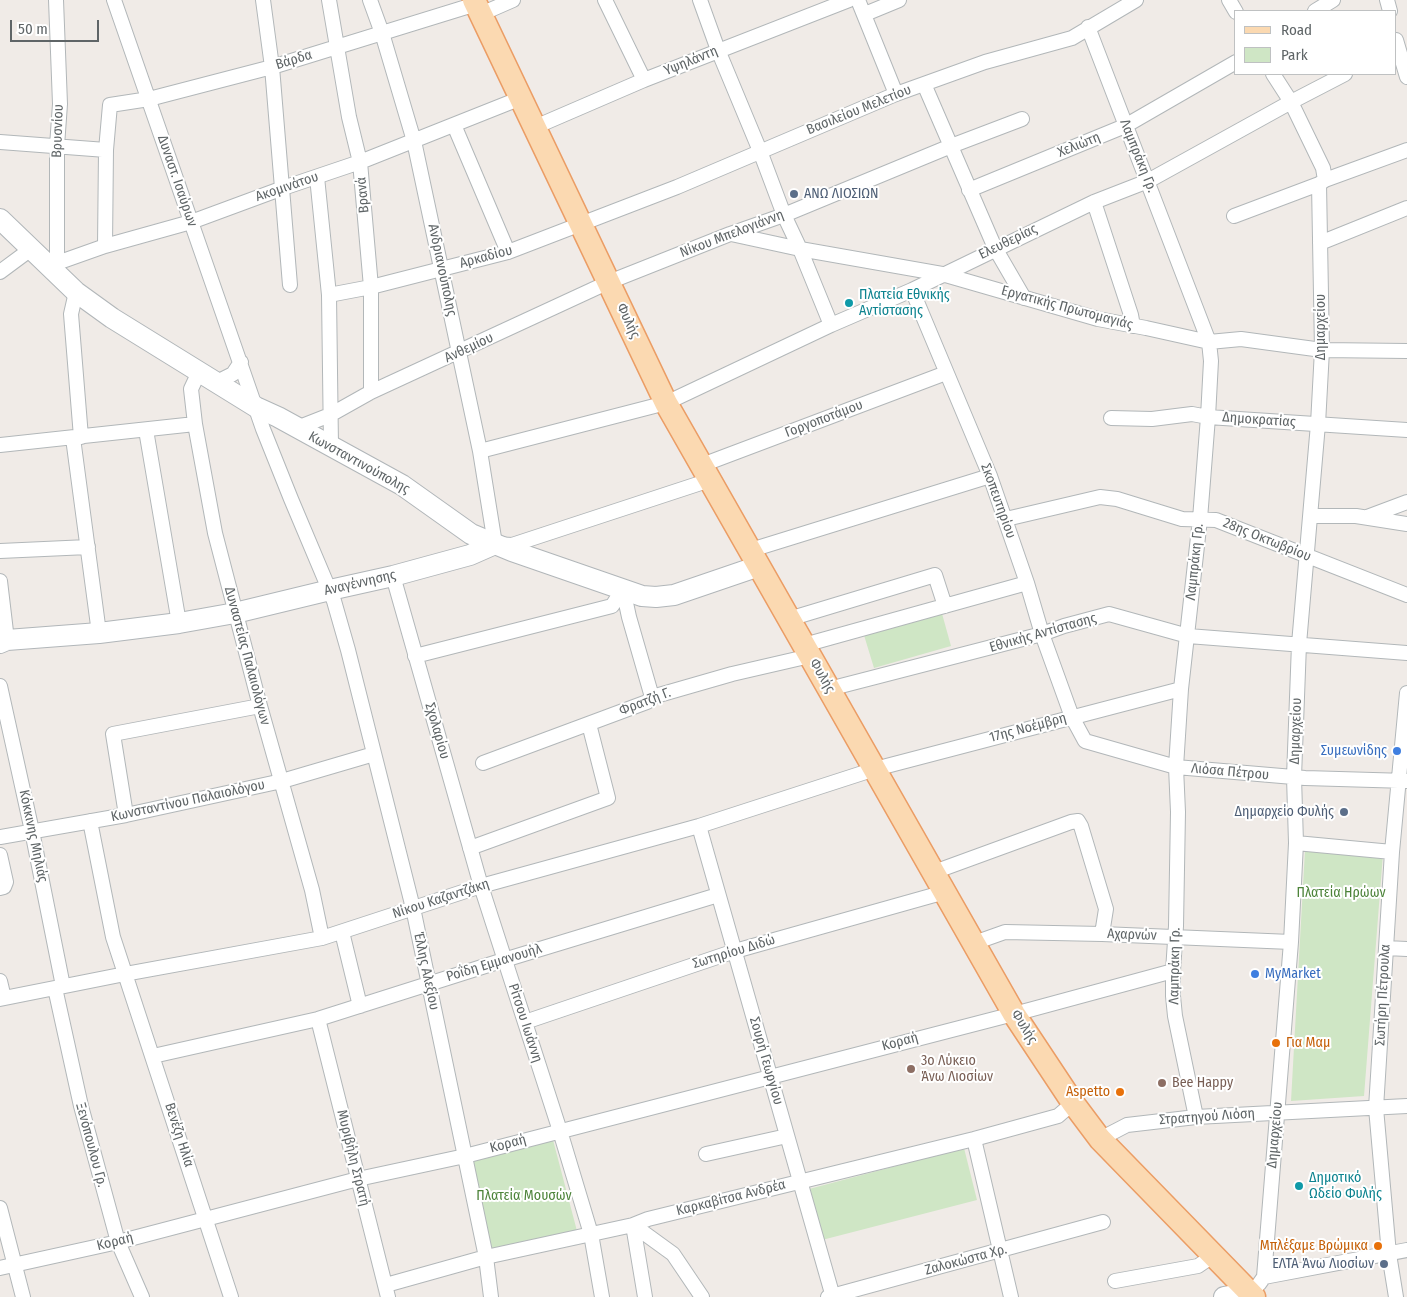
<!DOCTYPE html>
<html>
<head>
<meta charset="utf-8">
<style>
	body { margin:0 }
	#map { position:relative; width:1407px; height:1297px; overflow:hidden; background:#f0ebe7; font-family:"Fira Sans Condensed",sans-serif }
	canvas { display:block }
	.legend { position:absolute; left:1234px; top:10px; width:162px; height:65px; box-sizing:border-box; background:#fff; border:1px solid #bfc1c2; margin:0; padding:6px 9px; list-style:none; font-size:15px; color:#5f6567 }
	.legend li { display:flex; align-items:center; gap:10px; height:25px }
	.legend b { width:25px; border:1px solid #bfc1c2 }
	.scale { position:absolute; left:10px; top:20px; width:89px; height:22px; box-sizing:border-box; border:2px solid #5f6567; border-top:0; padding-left:6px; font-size:15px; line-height:18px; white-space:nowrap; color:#5f6567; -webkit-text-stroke:4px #fff; paint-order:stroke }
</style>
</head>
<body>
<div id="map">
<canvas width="1407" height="1297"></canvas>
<ul class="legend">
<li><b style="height:6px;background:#fbd9b1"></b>Road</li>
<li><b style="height:14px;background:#cfe6c5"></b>Park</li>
</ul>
<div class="scale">50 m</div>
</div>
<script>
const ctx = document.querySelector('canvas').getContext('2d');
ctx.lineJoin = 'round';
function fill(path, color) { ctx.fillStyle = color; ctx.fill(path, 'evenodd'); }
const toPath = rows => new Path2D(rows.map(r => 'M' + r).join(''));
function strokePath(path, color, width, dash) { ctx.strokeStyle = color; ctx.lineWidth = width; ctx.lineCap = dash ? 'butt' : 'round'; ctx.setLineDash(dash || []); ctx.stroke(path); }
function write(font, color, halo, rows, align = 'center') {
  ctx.font = font + ' "Fira Sans Condensed",sans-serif'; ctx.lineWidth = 4; ctx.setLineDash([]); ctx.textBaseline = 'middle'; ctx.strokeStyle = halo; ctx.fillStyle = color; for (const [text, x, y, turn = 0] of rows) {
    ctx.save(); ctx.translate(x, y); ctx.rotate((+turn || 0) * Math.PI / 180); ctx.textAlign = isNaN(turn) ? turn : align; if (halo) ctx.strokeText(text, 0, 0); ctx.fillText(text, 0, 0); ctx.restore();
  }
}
const green = toPath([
	[941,610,951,646,874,668,863,632],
	[1305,850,1383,854,1364,1096,1291,1101],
	[553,1140,577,1231,492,1250,472,1158],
	[964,1148,977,1200,822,1240,809,1189]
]);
const street = toPath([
	[56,0,60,104,57,146,57,263],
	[114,0,263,429,291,499,334,601,348,650,413,908,486,1257,491,1297],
	[263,0,272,67,290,285],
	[329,0,349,117,360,162,371,287,371,392],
	[370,0,382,33,414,141,480,451,495,544,512,545,710,480],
	[605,0,644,80],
	[700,0,718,50,760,151,784,215,800,249,831,325],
	[858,0,896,94],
	[1229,0,1236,12],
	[1387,0,1390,11],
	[1315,11,1333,0],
	[481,14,513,0],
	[865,14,899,0],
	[1088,27,1209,342,1211,361,1208,417,1200,519,1181,689,1176,767,1178,812,1176,926,1173,971,1173,996,1175,1016,1196,1117],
	[1396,40,1407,77],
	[1273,74,1291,102,1323,168,1325,180],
	[924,84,995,248,1024,298],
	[454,125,508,252],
	[535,127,644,80,849,0],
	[0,142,106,150],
	[317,177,329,295,331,446],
	[969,190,1125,126,1236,62],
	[1094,202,1131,315,1133,326],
	[1234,216,1319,184,1325,180,1407,150],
	[731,234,800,249,942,274,1098,319,1146,328,1209,342,1241,339,1322,350,1407,351],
	[1320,243,1407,208],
	[105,246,106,150,110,105,149,99,272,67,476,4],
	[52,268,57,263,105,246,191,222,283,188,360,162,521,98],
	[0,272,31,249],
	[912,290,990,476,1027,583,1042,634,1072,717,1085,741,1176,767,1305,778,1407,781],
	[76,292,71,314,81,437],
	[329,295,371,287,508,252,677,187,896,94,985,62,1072,38,1136,0],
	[199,372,191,389,195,424,215,533,260,706,312,890,322,938],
	[217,382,233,374,241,362],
	[1111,418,1152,419,1192,414,1208,417,1407,430],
	[297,428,330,415,371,392,609,282,730,234,784,215,951,146,1022,119],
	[146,430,179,623],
	[73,438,99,633],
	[0,445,195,424],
	[480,451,666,403,831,325,912,290,1094,202,1148,181,1291,102,1345,74],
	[702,465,946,373],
	[1311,516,1356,516,1407,524],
	[1367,517,1407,502],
	[1006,519,1100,497,1117,499,1182,519,1216,520,1407,595],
	[751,550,990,476],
	[0,551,88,547],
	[393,576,481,886,560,1131,591,1234,602,1297],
	[0,581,7,640],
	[623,589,629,617,652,697],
	[789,619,935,575,945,606],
	[804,645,1027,583],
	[415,656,612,606,623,589],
	[0,686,32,831,63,986],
	[829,689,1042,634,1064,626,1109,614,1188,636,1407,653],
	[483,763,647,702,652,697,732,674,810,656],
	[126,815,113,734,260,706],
	[90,821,113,937,231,1297],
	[699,826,833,1297],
	[0,837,126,815,282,781,374,754],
	[1296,843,1392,852],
	[470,848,608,798,589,724],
	[0,855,6,882,4,887,0,888],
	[934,872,1071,822,1078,821,1081,826,1106,909,1102,934],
	[342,932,360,1006],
	[974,943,1005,932,1102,934,1291,942],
	[1386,948,1407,949],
	[0,981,4,998],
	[55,988,81,1106,118,1242,142,1297],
	[0,999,125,974,322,938,481,886,699,826,875,769,1181,689],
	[318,1019,388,1297],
	[525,1022,735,951,945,892],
	[153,1056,318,1019,504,960,718,895],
	[974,1139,1011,1297],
	[1100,1139,1127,1125,1196,1117,1407,1106],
	[706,1154,787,1136],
	[0,1208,23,1297],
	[633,1225,673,1254,702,1297],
	[633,1225,645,1297],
	[0,1268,118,1242,358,1179,465,1156,1029,1010,1173,971],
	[1264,1277,1291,942,1296,843,1294,777,1299,644,1318,424,1322,350,1319,184],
	[1115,1281,1198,1266,1214,1255],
	[1259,1284,1264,1277,1407,1250],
	[386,1285,486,1257,633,1225,648,1219,974,1139,1058,1116,1073,1103],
	[828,1297,1103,1222],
	[1396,1297,1389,1254,1376,1108,1392,852,1407,693]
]);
const secondary = toPath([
	[0,219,76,292,112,318,256,407,278,417,402,485,471,534,512,551,642,596,656,597,674,595,759,566],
	[0,643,7,640,99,633,179,623,235,613,330,590,393,576,470,555,495,544],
	[1224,1297,1250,1292]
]);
const primary = toPath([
	[474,0,666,403,1014,1014,1073,1103,1100,1139,1254,1297]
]);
const markers = [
	[794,194,5,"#5c6f8a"],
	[849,303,5,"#0f9aa8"],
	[1397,751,5,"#3f7fe0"],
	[1344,812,5,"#5c6f8a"],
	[1255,974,5,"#3f7fe0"],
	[1276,1043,5,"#e8710a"],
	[911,1069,5,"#8d6e63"],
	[1162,1083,5,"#8d6e63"],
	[1120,1092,5,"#e8710a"],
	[1299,1186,5,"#0f9aa8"],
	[1378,1246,5,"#e8710a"],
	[1384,1264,5,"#5c6f8a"]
];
const streetNames = [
	["Βάρδα",294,60,-17],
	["Υψηλάντη",691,61,-22],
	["Βασιλείου Μελετίου",859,110,-22],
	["Βρυσνίου",58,131,-88],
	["Χελιώτη",1079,145,-22],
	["Λαμπράκη Γρ.",1138,156,68],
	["Δυναστ. Ισαύρων",177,181,71],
	["Ακομινάτου",287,187,-19],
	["Βρανά",363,195,-95],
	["Νίκου Μπελογιάννη",732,234,-21],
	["Ελευθερίας",1008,242,-26],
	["Αρκαδίου",486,257,-15],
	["Ανδριανούπολης",442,270,78],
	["Εργατικής Πρωτομαγιάς",1067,308,15],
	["Φυλής",628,321,65],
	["Δημαρχείου",1321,327,-90],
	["Ανθεμίου",469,348,-25],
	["Γοργοποτάμου",824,419,-21],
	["Δημοκρατίας",1259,420,4],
	["Κωνσταντινούπολης",359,463,29],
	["Σκοπευτηρίου",998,501,70],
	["28ης Οκτωβρίου",1267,540,22],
	["Λαμπράκη Γρ.",1195,562,-84],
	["Αναγέννησης",360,583,-13],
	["Εθνικής Αντίστασης",1043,633,-16],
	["Δυναστείας Παλαιολόγων",247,656,75],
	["Φυλής",822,676,60],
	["Φρατζή Γ.",645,702,-21],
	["17ης Νοέμβρη",1028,728,-15],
	["Σχολαρίου",437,731,74],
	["Δημαρχείου",1296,731,-88],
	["Λιόσα Πέτρου",1230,772,5],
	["Κωνσταντίνου Παλαιολόγου",188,801,-12],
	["Κόκκινης Μηλιάς",33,836,78],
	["Νίκου Καζαντζάκη",441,899,-18],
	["Αχαρνών",1132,935,2],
	["Σωτηρίου Διδώ",734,952,-17],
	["Ροΐδη Εμμανουήλ",494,963,-17],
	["Λαμπράκη Γρ.",1175,966,-89],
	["Έλλης Αλεξίου",426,971,78],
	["Σωτήρη Πέτρουλα",1383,995,-87],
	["Ρίτσου Ιωάννη",525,1023,72],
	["Φυλής",1024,1027,58],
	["Κοραή",900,1042,-15],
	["Σουρή Γεωργίου",766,1061,74],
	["Στρατηγού Λιόση",1207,1117,-4],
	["Βενέζη Ηλία",179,1135,72],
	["Δημαρχείου",1275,1135,-85],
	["Κοραή",508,1144,-15],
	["Ξενόπουλου Γρ.",91,1145,75],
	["Μυριβήλη Στρατή",353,1158,76],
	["Καρκαβίτσα Ανδρέα",731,1198,-14],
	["Κοραή",115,1242,-14],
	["Ζαλοκώστα Χρ.",966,1260,-15]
];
const serviceNames = [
	["ΑΝΩ ΛΙΟΣΙΩΝ",804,194,"left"],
	["Δημαρχείο Φυλής",1334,812],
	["ΕΛΤΑ Άνω Λιοσίων",1374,1264]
];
const cultureNames = [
	["Πλατεία Εθνικής",859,295],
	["Αντίστασης",859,311],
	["Δημοτικό",1309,1178],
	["Ωδείο Φυλής",1309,1194]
];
const shopNames = [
	["Συμεωνίδης",1387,751],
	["MyMarket",1265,974,"left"]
];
const parkNames = [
	["Πλατεία Ηρώων",1341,893],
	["Πλατεία Μουσών",524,1196]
];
const foodNames = [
	["Για Μαμ",1286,1043,"left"],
	["Aspetto",1110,1092],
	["Μπλέξαμε Βρώμικα",1368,1246]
];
const educationNames = [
	["3ο Λύκειο",921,1061],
	["Άνω Λιοσίων",921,1077],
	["Bee Happy",1172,1083]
];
fill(green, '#cfe6c5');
strokePath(street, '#b2b7b9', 16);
strokePath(secondary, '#b1b6b9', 22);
strokePath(primary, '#eb9d65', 25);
strokePath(street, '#fff', 14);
strokePath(secondary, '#fff', 20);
strokePath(primary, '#fbd9b1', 22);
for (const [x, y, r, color] of markers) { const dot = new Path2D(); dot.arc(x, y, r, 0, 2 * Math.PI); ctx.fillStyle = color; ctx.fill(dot); strokePath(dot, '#fff', 2); }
write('14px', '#5f6567', '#fff', streetNames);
write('14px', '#4e5e75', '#fff', serviceNames, 'right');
write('14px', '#0d838f', '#fff', cultureNames, 'left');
write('14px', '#366cbe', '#fff', shopNames, 'right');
write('14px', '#4c8339', '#fff', parkNames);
write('14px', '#c56008', '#fff', foodNames, 'right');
write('14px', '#785e54', '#fff', educationNames, 'left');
</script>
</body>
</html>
